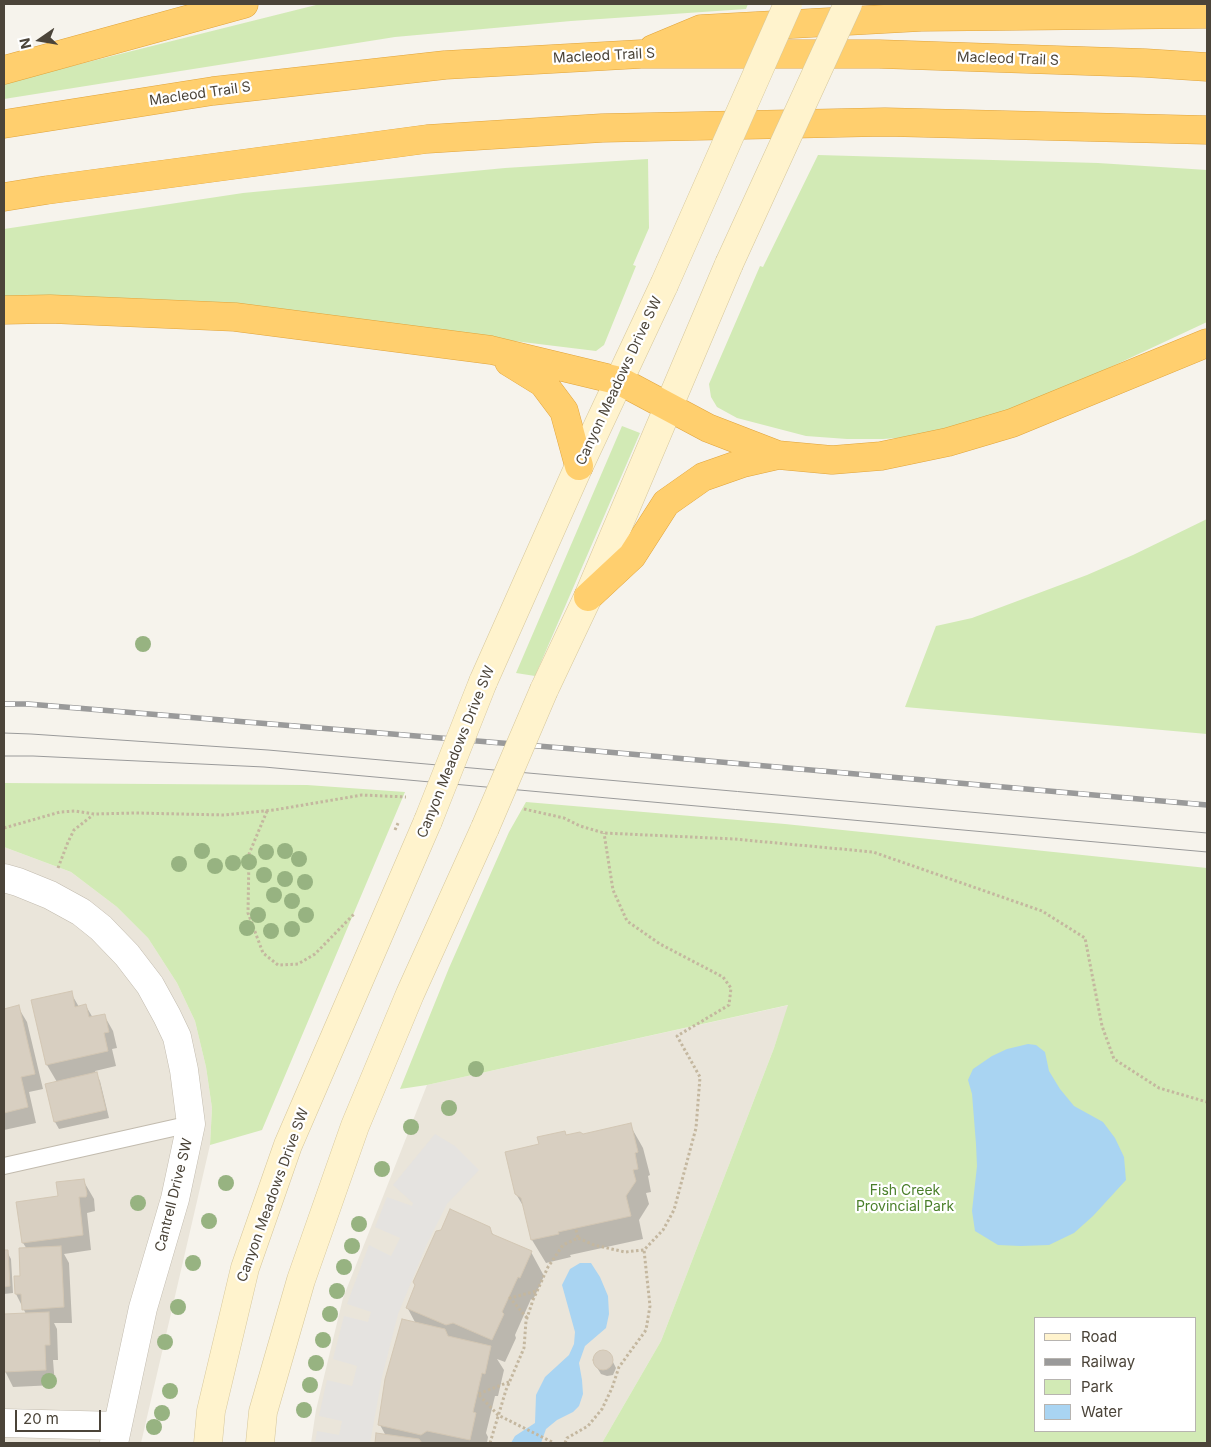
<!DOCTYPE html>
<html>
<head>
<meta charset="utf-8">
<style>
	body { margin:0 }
	#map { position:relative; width:1211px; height:1447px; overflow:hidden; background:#f6f3ec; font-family:Inter,sans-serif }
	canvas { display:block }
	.frame { position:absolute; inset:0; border:5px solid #4b4439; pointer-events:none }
	.legend { position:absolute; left:1034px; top:1317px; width:162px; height:115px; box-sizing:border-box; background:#fff; border:1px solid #b7b4b0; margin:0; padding:6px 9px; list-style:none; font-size:15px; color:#4b4439 }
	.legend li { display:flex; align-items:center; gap:10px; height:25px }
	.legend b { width:25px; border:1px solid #b7b4b0 }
	.north { position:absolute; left:15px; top:15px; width:50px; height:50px; -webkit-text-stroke:4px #fff; paint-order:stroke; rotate:257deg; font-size:14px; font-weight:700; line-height:20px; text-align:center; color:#4b4439 }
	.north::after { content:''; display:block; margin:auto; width:18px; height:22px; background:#4b4439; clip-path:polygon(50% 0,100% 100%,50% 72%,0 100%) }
	.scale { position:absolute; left:15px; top:1410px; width:86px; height:22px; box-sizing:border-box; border:2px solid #4b4439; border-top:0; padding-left:6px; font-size:15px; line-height:18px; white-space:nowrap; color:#4b4439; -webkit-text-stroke:4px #fff; paint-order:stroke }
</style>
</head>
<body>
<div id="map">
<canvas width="1211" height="1447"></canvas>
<div class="frame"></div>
<ul class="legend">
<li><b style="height:6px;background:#fff3cd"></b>Road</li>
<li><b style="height:6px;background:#9a9a9a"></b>Railway</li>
<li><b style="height:14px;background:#d2eab5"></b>Park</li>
<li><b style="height:14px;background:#a9d4f2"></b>Water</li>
</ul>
<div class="north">N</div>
<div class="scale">20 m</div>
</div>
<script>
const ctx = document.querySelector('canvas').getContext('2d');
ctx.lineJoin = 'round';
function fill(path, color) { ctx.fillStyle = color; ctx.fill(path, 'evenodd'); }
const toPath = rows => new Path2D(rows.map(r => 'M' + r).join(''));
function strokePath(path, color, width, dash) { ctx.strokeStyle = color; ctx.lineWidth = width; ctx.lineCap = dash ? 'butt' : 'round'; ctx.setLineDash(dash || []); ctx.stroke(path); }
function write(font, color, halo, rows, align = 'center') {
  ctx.font = font + ' Inter,sans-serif'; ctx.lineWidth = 4.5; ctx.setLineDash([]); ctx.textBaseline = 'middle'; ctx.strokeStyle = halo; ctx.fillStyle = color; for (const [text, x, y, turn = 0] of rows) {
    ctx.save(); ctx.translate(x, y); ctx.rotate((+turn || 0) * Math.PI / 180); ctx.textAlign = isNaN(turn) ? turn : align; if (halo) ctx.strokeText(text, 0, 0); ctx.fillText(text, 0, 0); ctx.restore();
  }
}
const residential = toPath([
	[4,847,71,872,117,907,148,938,177,983,195,1021,206,1067,212,1108,210,1145,141,1443,4,1443],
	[789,1005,774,1048,661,1341,602,1443,311,1443,316,1410,343,1298,427,1085]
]);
const green = toPath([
	[320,4,748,4,746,9,571,21,395,37,4,99,4,83],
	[818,155,1098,163,1207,170,1207,322,1083,380,993,417,946,430,910,437,883,439,847,439,806,436,737,418,717,407,711,397,709,384,760,266,763,267],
	[648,159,649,228,633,265,636,266,604,345,596,351,473,336,4,298,4,229,243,193,505,168],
	[622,426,640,433,535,676,516,673],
	[1207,519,1207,734,905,707,936,626,972,618,1087,575,1133,555],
	[4,783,307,785,405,792,262,1130,210,1145,212,1108,206,1067,195,1021,177,983,148,938,117,907,71,872,4,847],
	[526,802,785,824,1207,868,1207,1443,602,1443,661,1341,774,1048,788,1005,427,1085,400,1089,449,968,509,832],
	[1035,1318,1195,1318,1195,1431,1035,1431]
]);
const parking = toPath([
	[435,1134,455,1146,479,1170,447,1204,427,1244,398,1314,382,1377,370,1443,315,1443,317,1431,339,1435,342,1421,319,1416,327,1380,352,1386,357,1366,333,1359,344,1316,368,1322,371,1312,347,1304,369,1245,391,1256,400,1238,375,1227,387,1197,412,1206,413,1203,393,1185]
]);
const water = toPath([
	[1028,1044,1036,1045,1045,1052,1049,1071,1060,1089,1074,1106,1103,1122,1115,1138,1124,1157,1126,1180,1093,1216,1074,1233,1049,1245,1021,1246,998,1245,975,1231,972,1211,977,1166,976,1144,972,1094,968,1080,973,1069,992,1056,1007,1049],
	[580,1263,591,1263,600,1277,608,1296,609,1314,606,1328,585,1346,579,1363,582,1380,583,1394,579,1406,573,1412,557,1420,546,1429,541,1443,511,1443,515,1436,535,1423,536,1395,545,1377,569,1355,574,1344,575,1332,562,1285,570,1269]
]);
const shadow = toPath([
	[71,993,79,1007,86,1006,93,1018,104,1015,113,1031,117,1048,112,1049,116,1066,95,1071,100,1081,109,1118,59,1129,55,1122,47,1085,57,1082,47,1065,33,1001],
	[18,1007,27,1022,43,1089,29,1092,36,1123,4,1130,4,1010],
	[630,1125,643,1148,650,1175,648,1176,651,1192,646,1193,649,1204,639,1220,643,1239,570,1255,571,1257,546,1263,532,1240,525,1209,516,1194,541,1145,564,1132,567,1136,583,1135],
	[83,1180,94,1199,95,1211,87,1213,91,1250,64,1254,69,1263,72,1323,54,1323,57,1329,58,1360,53,1360,55,1385,13,1387,5,1371,4,1315,26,1314,16,1294,22,1277,27,1249,23,1243,59,1197],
	[489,1228,494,1236,531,1252,544,1276,533,1300,531,1299,515,1335,516,1338,505,1362,497,1359,504,1370,498,1396,495,1396,486,1433,488,1437,487,1443,376,1443,377,1434,386,1436,380,1425,416,1324,407,1307],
	[4,1252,7,1252,11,1259,13,1293,4,1294],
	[603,1351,609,1354,616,1368,613,1375,607,1376,601,1374,596,1366,594,1360,597,1353]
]);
const building = toPath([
	[72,991,75,1007,86,1004,89,1017,105,1014,109,1032,104,1033,108,1051,46,1065,31,1000,72,991],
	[19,1005,35,1074,21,1077,28,1107,4,1113,4,1009,19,1005],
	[97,1072,106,1110,54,1122,45,1084,97,1072],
	[631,1123,638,1152,635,1153,638,1169,633,1170,636,1181,626,1196,631,1216,558,1232,559,1234,531,1240,521,1198,515,1194,505,1152,539,1144,537,1137,565,1131,566,1135,580,1132,583,1134,631,1123],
	[84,1179,87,1194,86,1197,79,1197,83,1235,22,1243,16,1202,58,1196,56,1182,84,1179],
	[450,1209,490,1227,492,1234,532,1251,520,1278,518,1277,502,1312,504,1314,492,1340,453,1323,446,1325,406,1308,415,1285,413,1282,436,1231,441,1230,450,1209],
	[61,1246,64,1307,22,1310,21,1294,15,1294,14,1276,20,1276,19,1248,61,1246],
	[4,1250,8,1250,10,1286,4,1287,4,1250],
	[49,1312,50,1345,45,1345,46,1370,4,1372,4,1314,49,1312],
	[402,1319,445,1329,448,1336,491,1346,485,1374,482,1373,473,1412,476,1413,470,1440,427,1431,421,1435,378,1425,385,1379,402,1319],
	'593 1360a10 10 0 1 1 20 0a10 10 0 1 1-20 0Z',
	[376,1433,419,1439,422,1443,375,1443,376,1433]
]);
const path = toPath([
	[524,809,564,818,580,826,604,833,734,839,873,852,1042,911,1085,938,1102,1026,1114,1059,1159,1088,1207,1102],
	[267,811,249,854,248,913,263,953,278,965,298,964,315,954,355,913],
	[4,828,60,812,75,811,94,814,136,813,225,815,274,810,362,795,406,797],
	[58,868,68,842,74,830,93,815],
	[576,1230,578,1238],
	[527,1318,510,1298,537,1291],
	[509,1382,478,1394,498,1415,554,1443],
	[490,1443,506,1390,524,1348,526,1321,533,1300,548,1267,563,1245,578,1238,594,1245,625,1252,644,1250,663,1230,674,1210,696,1128,700,1077,677,1036,729,1005,731,988,723,977,660,944,627,921,613,890,604,833],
	[565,1443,567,1438,588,1426,602,1409,612,1388,619,1367,646,1330,650,1306,644,1250]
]);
const service = toPath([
	[4,1166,191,1124]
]);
const minor = toPath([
	[4,878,18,882,50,895,81,912,101,928,127,955,150,985,167,1016,177,1037,184,1070,191,1124,175,1199,143,1308,114,1443],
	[4,1423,117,1426]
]);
const secondary = toPath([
	[483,682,579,466,664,285],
	[544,690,588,597,729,264],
	[208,1443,211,1411,245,1268,288,1145,428,821],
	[260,1443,263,1412,301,1280,355,1126,410,994,485,828]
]);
const motorway = toPath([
	[653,49,701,29,921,17,1207,14],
	[4,70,244,4],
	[4,124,213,91,445,65,641,54,879,54,1145,63,1207,67],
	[4,197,47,190,427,139,602,128,885,122,1207,130],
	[4,310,50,309,235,317,491,350,620,381,708,428,778,455,832,460,881,456,948,442,1012,423,1207,343],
	[509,362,543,383,564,411,579,466],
	[588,597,632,556,666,503,703,477,743,463,778,455]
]);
const tram = toPath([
	[4,733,31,734,268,750,1207,833],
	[4,756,33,756,264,767,1207,852]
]);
const rail = toPath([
	[4,704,28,704,562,748,1207,805]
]);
const pathBridge = toPath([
	[395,830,399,821]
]);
const secondaryBridge = toPath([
	[729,264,848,4],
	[664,285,788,4],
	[428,821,483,682],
	[485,828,544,690]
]);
const trees = [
	[143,644],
	[202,851],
	[285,851],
	[266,852],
	[299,859],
	[249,862],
	[233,863],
	[179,864],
	[215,866],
	[264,875],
	[285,879],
	[305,882],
	[274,895],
	[292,901],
	[258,915],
	[306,915],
	[247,928],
	[292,929],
	[271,931],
	[476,1069],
	[449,1108],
	[411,1127],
	[382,1169],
	[226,1183],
	[138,1203],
	[209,1221],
	[359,1224],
	[352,1246],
	[193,1263],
	[344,1267],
	[337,1291],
	[178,1307],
	[330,1314],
	[323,1340],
	[165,1342],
	[316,1363],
	[49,1381],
	[310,1385],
	[170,1391],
	[304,1410],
	[162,1413],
	[154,1427]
];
const streetNames = [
	["Macleod Trail S",604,56,-3],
	["Macleod Trail S",1008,59,2],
	["Macleod Trail S",200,94,-8],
	["Canyon Meadows Drive SW",619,381,-65],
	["Canyon Meadows Drive SW",456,752,-68],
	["Cantrell Drive SW",174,1195,-76],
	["Canyon Meadows Drive SW",273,1195,-70]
];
const parkNames = [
	["Fish Creek",905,1191],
	["Provincial Park",905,1207]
];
fill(residential, '#eae5da');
fill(green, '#d2eab5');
fill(parking, '#e5e3e0');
fill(water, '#a9d4f2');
fill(shadow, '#0003');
fill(building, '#d8cfc1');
strokePath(building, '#d3c7b4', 1);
strokePath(service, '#c2bbae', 18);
strokePath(minor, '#c2bbae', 29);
strokePath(secondary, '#d6c79b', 29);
strokePath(motorway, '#e0a43c', 29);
strokePath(path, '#c4b79f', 3, [2.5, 2.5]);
strokePath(service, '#fff', 16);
strokePath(minor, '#fff', 28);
strokePath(secondary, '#fff3cd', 28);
strokePath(motorway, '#ffcf6e', 28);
strokePath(tram, '#9a9a9a', 1);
strokePath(rail, '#9a9a9a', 5.5);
strokePath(rail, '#fff', 4, [11]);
strokePath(secondaryBridge, '#d6c79b', 29, []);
strokePath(pathBridge, '#c4b79f', 3, [2.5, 2.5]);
strokePath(secondaryBridge, '#fff3cd', 28);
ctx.fillStyle = '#97b381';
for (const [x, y] of trees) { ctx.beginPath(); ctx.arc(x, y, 8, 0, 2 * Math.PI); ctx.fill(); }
write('14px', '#4b4439', '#fff', streetNames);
write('14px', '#4a7f2a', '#fff', parkNames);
</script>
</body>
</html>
